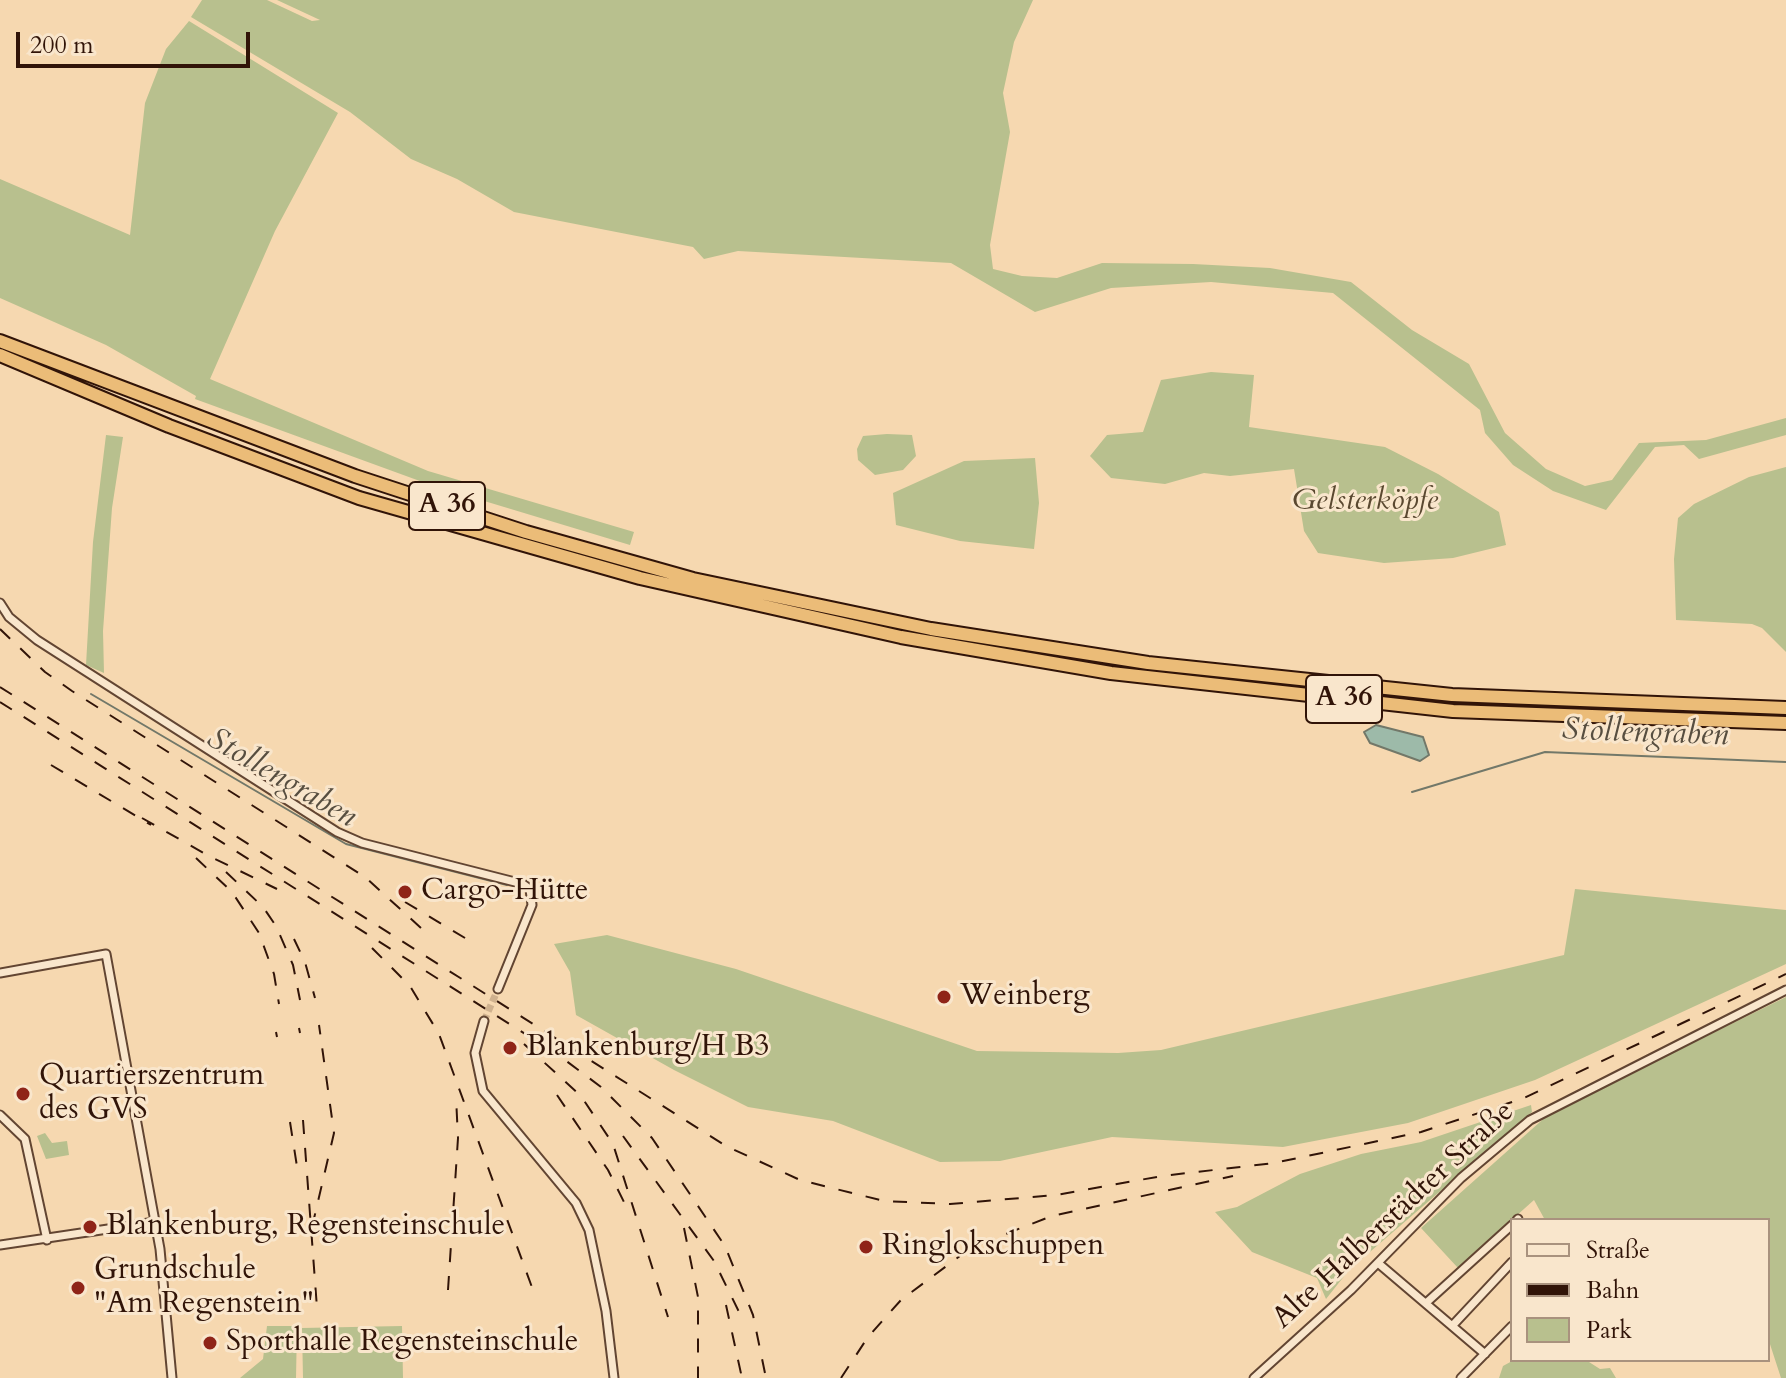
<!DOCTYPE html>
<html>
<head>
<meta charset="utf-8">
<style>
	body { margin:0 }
	#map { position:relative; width:1786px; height:1378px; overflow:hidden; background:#f6d8b0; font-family:Cardo,serif }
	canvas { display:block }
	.legend { position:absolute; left:1510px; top:1218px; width:260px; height:144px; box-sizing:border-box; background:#f9e6cc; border:2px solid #a9927e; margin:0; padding:10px 14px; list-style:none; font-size:24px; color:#311408 }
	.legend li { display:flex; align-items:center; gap:16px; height:40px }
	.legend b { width:40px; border:2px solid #a9927e }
	.scale { position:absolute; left:16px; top:32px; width:234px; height:36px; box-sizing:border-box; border:4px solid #311408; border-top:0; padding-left:10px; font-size:24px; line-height:28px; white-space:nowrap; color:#311408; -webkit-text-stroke:6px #f9e6cc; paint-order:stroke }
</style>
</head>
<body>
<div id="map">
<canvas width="1786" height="1378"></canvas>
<ul class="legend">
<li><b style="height:10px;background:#f9e6cc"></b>Straße</li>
<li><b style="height:10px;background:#311408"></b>Bahn</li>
<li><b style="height:22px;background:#b8c08e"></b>Park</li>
</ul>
<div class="scale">200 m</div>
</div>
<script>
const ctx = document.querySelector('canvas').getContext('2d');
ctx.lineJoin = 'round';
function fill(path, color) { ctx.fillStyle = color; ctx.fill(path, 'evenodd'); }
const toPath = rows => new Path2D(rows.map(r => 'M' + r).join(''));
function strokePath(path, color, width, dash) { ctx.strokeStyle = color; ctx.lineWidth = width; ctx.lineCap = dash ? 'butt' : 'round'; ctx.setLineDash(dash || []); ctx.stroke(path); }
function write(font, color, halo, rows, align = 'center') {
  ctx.font = font + ' Cardo,serif'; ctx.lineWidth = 6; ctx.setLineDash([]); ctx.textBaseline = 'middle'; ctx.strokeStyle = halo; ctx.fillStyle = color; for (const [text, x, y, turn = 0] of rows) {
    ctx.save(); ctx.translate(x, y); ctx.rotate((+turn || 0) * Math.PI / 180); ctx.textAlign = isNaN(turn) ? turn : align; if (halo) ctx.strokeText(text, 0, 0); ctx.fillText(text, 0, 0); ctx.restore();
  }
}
const green = toPath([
	[202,0,267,0,312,21,320,20,277,0,1033,0,1014,42,1003,93,1010,132,990,245,993,269,1022,276,1057,278,1102,263,1193,264,1270,268,1351,282,1412,330,1469,364,1505,433,1546,469,1585,486,1612,480,1639,443,1706,440,1786,418,1786,435,1699,459,1684,445,1655,447,1606,510,1553,491,1513,465,1485,433,1480,410,1333,293,1211,282,1111,288,1035,312,951,263,738,251,704,259,693,247,514,212,457,179,411,159,350,112,191,17],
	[189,21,338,113,275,231,210,379,428,471,634,532,630,545,428,484,195,399,196,396,106,345,0,298,0,179,130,235,145,103,166,49],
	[1211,372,1254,375,1249,427,1385,447,1438,474,1499,512,1506,545,1453,558,1384,563,1318,553,1304,531,1294,469,1230,476,1204,473,1165,484,1111,478,1090,456,1107,435,1143,432,1161,380],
	[887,434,912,435,916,456,903,470,875,475,858,460,857,449,863,436],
	[106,435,123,437,112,508,103,631,104,673,86,665,93,542],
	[1035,458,1039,503,1034,549,960,541,896,525,893,493,964,461],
	[1786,467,1786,652,1762,628,1752,624,1676,620,1674,559,1678,518,1694,504,1749,477],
	[1575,889,1786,910,1786,964,1535,1080,1408,1123,1283,1147,1112,1137,1000,1161,940,1162,833,1121,748,1107,674,1070,576,1015,570,972,554,944,607,935,736,969,977,1051,1118,1053,1161,1050,1564,955],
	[1786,997,1786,1378,1781,1378,1768,1338,1768,1220,1545,1220,1534,1200,1458,1268,1421,1228,1550,1113],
	[1531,1105,1532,1112,1349,1270,1326,1299,1317,1278,1252,1252,1215,1212,1237,1207,1300,1174,1361,1154,1421,1142],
	[45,1133,52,1143,67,1141,69,1155,46,1159,37,1136],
	[267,1326,297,1326,296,1378,240,1378,263,1359],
	[402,1326,403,1378,303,1378,302,1328],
	[1514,1360,1589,1362,1600,1369,1610,1368,1616,1378,1499,1378,1503,1366]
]);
const water = toPath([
	[1376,725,1423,737,1429,755,1420,761,1370,743,1364,732,1376,725]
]);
const stream = toPath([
	[91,694,346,844,507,885],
	[1412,792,1545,752,1786,762]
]);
const streetTunnel = toPath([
	[484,1021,498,989]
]);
const street = toPath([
	[0,603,9,617,37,640,337,832,362,843,523,884,530,889,532,905,498,989],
	[0,973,106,954,160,1249,172,1378],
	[484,1021,475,1053,483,1091,576,1203,589,1230,606,1311,614,1378],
	[0,1115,25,1139,47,1240],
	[1517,1220,1518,1219],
	[0,1245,155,1222],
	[1378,1263,1485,1354],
	[1426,1303,1512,1225],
	[1453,1325,1512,1262],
	[1254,1378,1351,1290,1461,1178,1530,1120,1786,990],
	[1461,1378,1512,1326]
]);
const highway = toPath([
	[0,341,355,476,526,532,693,579,931,629,1148,663,1452,695,1786,708],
	[0,355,169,426,359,498,640,578,901,637,1111,673,1453,711,1786,723]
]);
const rail = toPath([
	[0,629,45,672,72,691,365,877,421,928],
	[0,687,726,1146,800,1180,884,1201,950,1204,1056,1195,1162,1176,1274,1163,1421,1132,1524,1098,1786,974],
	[0,702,557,1054,601,1087,652,1138,725,1246,753,1315,766,1378],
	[51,765,151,825],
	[142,818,209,856,277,889],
	[196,858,232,892,259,933,274,974,279,1004],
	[226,872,263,907,276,926,293,965,300,1000],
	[405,902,475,944],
	[294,939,305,962,315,998],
	[372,948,410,986,439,1034,533,1290],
	[299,1028,300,1033],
	[276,1032,277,1037],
	[524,1044,581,1096,613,1144,668,1317],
	[557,1095,608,1170,626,1206],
	[303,1120,317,1308],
	[290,1122,298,1173],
	[623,1136,714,1261,744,1322],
	[312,1227,334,1133,319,1025],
	[684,1228,698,1297,698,1378],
	[448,1290,458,1138,456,1097],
	[726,1305,742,1378],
	[841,1378,868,1337,901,1300,972,1247,1052,1216,1233,1176]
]);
const markers = [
	[405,892,8,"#8f2418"],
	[944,997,8,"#8f2418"],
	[510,1048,8,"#8f2418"],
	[23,1094,8,"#8f2418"],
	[90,1227,8,"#8f2418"],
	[866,1247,8,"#8f2418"],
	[78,1288,8,"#8f2418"],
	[210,1343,8,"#8f2418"]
];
const shields = [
	[447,506,76],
	[1344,699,76]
];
const shieldNames = [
	["A 36",447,506],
	["A 36",1344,699]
];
const parkNames = [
	["Gelsterköpfe",1365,502]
];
const poiNames = [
	["Cargo-Hütte",421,892],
	["Weinberg",960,997],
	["Blankenburg/H B3",526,1048],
	["Quartierszentrum",39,1077],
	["des GVS",39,1111],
	["Blankenburg, Regensteinschule",106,1227],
	["Ringlokschuppen",882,1247],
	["Grundschule",94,1271],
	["\"Am Regenstein\"",94,1305],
	["Sporthalle Regensteinschule",226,1343]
];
const streetNames = [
	["Alte Halberstädter Straße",1394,1216,-43]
];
const waterNames = [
	["Stollengraben",1645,734,2],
	["Stollengraben",281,779,30]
];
fill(green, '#b8c08e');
fill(water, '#9dbaa9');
strokePath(water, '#727869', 2);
strokePath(stream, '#727869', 2);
strokePath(streetTunnel, '#cfb18e', 7, [7, 3.5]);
strokePath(street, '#624532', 11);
strokePath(highway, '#311408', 16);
strokePath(street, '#f9e6cc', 7);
strokePath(highway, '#ebbc78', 12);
strokePath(rail, '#311408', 2, [14, 14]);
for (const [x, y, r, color] of markers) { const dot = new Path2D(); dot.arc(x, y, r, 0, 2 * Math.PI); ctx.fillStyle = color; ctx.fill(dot); strokePath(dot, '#f9e6cc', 3); }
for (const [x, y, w] of shields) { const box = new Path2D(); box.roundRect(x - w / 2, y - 24, w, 48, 6); ctx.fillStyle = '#f9e6cc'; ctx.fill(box); strokePath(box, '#311408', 2); }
write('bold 28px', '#311408', null, shieldNames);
write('italic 30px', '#5a4830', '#f9e6cc', parkNames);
write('30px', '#311408', '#f9e6cc', poiNames, 'left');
write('30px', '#311408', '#f9e6cc', streetNames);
write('italic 32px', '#574e40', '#f9e6cc', waterNames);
</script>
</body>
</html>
